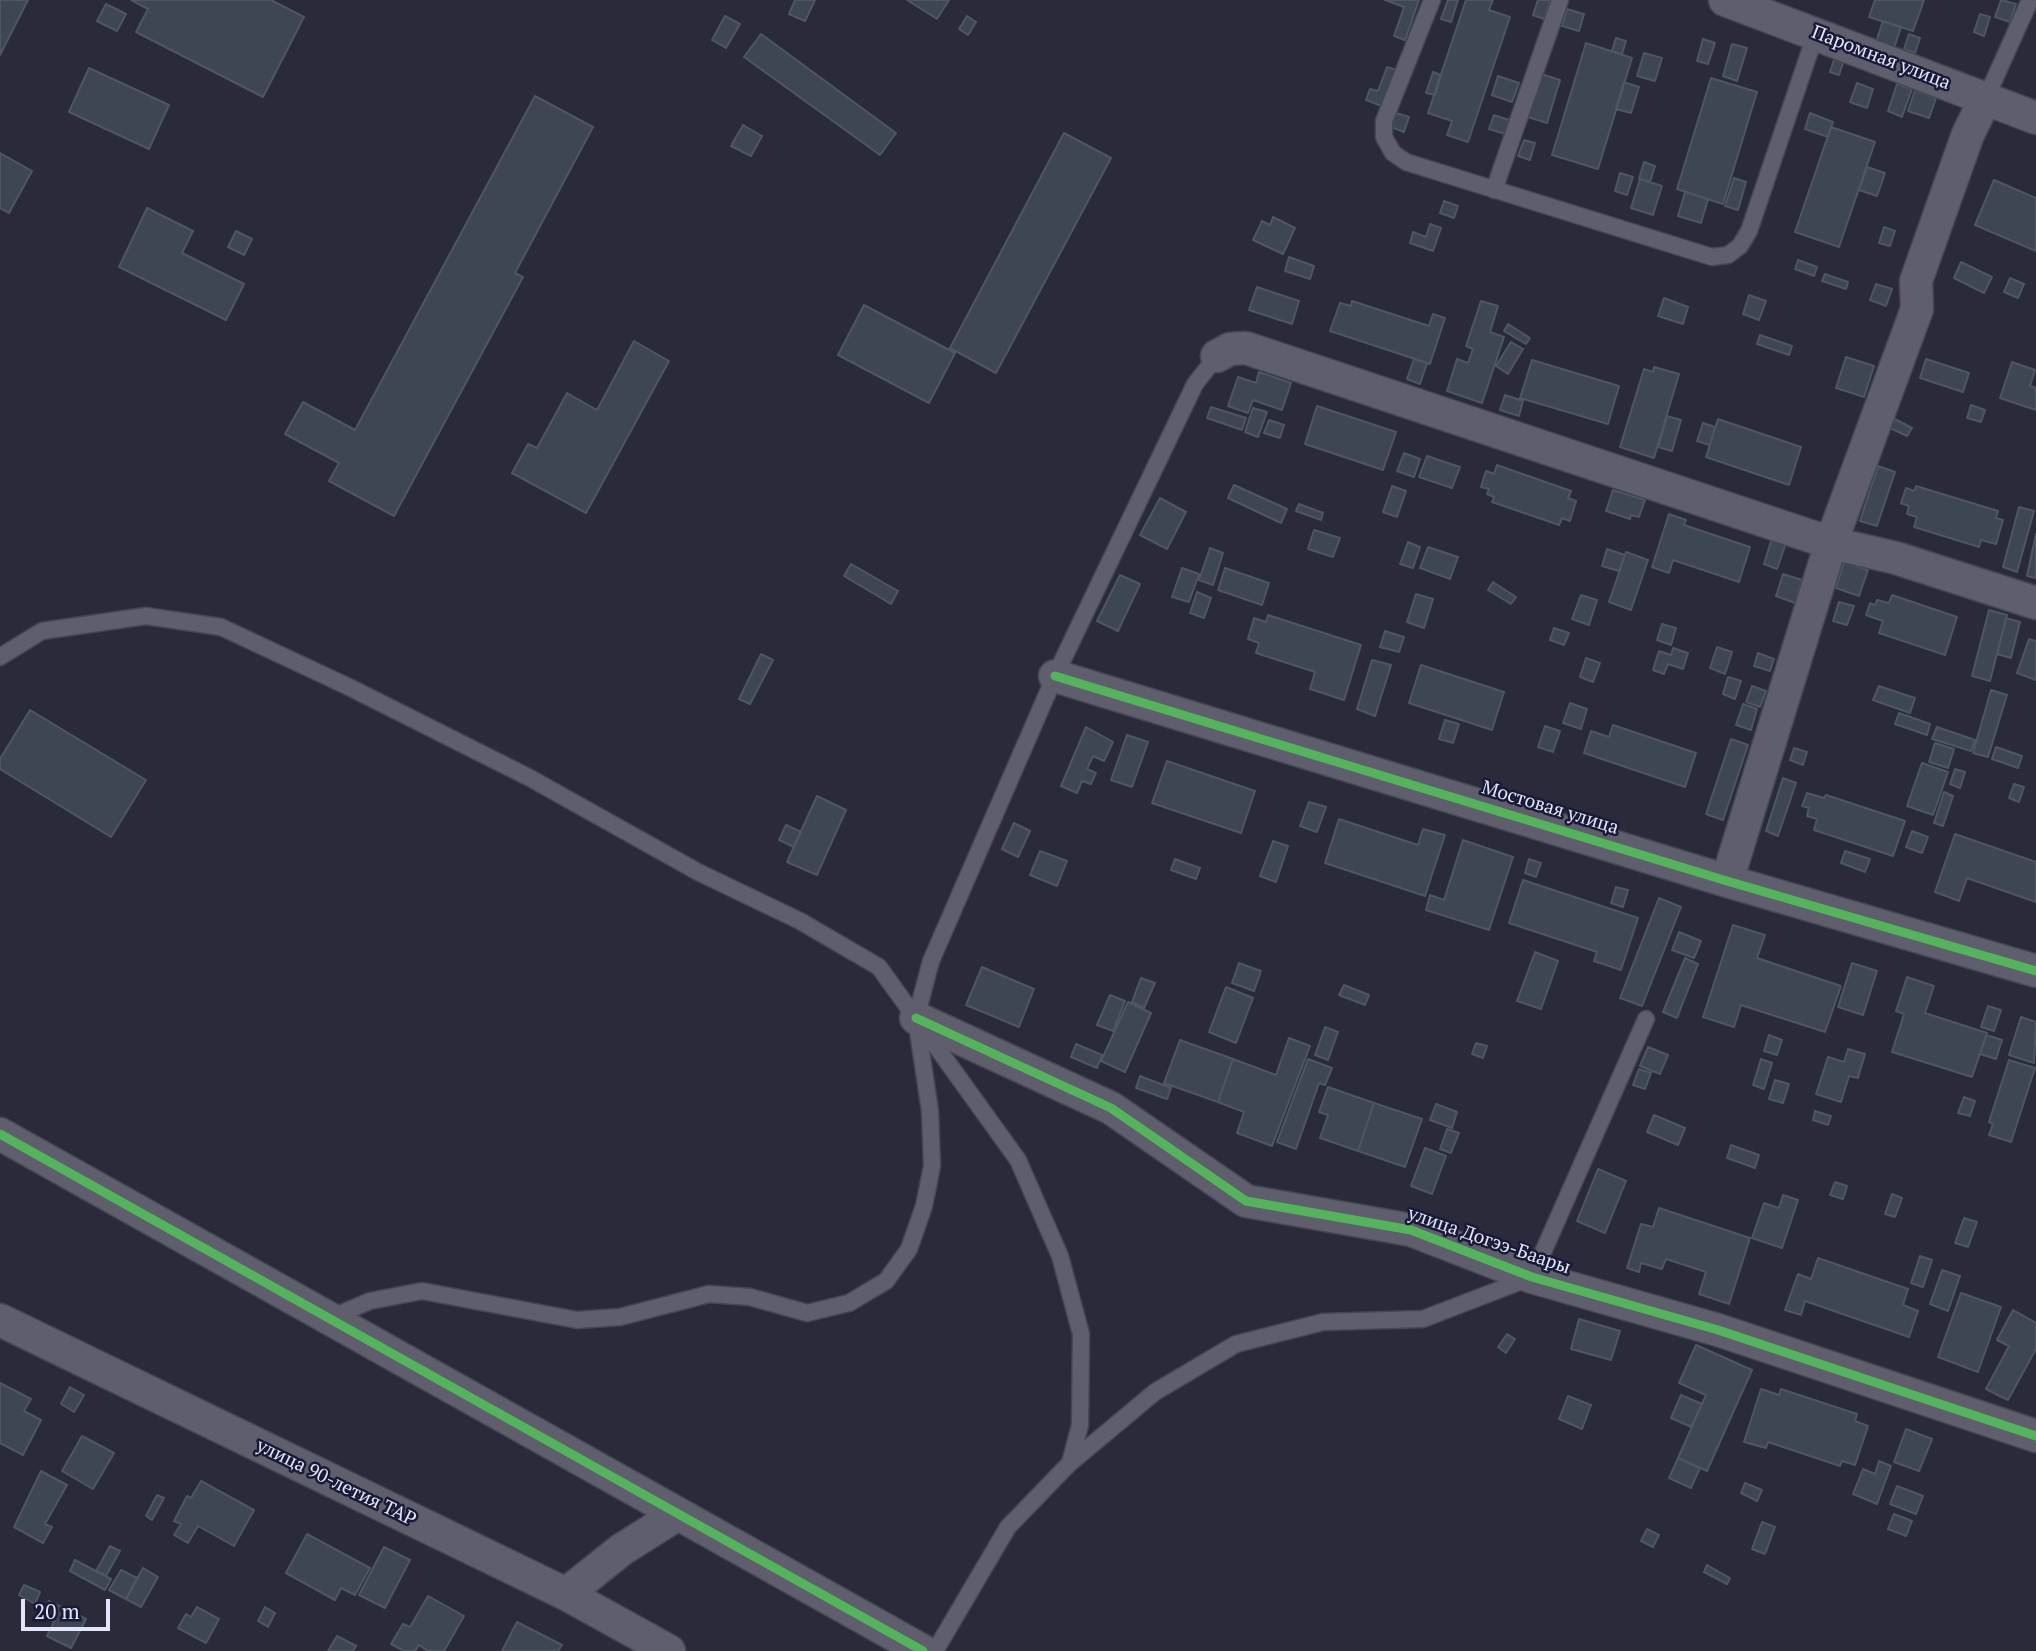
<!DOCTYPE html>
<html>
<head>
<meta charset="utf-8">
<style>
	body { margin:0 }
	#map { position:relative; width:2036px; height:1651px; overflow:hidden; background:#2a2a3b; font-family:"PT Serif",serif }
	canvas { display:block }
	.scale { position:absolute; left:21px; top:1599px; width:89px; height:32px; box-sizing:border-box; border:4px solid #e3e5fa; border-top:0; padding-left:9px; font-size:21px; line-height:24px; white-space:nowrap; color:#e3e5fa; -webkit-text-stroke:5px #191a37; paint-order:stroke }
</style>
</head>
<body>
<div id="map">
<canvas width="2036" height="1651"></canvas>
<div class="scale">20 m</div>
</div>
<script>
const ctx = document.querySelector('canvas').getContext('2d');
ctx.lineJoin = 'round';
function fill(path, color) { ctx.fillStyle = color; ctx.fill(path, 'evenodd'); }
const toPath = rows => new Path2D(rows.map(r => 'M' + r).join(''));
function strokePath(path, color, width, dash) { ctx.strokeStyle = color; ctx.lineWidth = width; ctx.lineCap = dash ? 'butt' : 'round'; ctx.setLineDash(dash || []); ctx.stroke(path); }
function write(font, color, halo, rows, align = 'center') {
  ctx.font = font + ' "PT Serif",serif'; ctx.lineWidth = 5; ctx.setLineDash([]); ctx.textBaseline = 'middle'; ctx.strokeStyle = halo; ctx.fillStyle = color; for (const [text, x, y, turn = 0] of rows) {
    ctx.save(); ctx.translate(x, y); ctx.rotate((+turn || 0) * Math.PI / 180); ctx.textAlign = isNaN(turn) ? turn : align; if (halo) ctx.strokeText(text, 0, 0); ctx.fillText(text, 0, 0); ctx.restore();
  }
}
const building = toPath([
	[0,0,28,0,0,55,0,0],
	[131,0,271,0,304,17,263,97,136,32,148,9,131,0],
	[795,0,815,0,805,21,789,14,795,0],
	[907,0,949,0,937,19,907,0],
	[1385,0,1419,0,1405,40,1394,36,1404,7,1385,0],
	[1448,0,1458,0,1451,22,1441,19,1448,0],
	[1466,0,1493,0,1489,10,1510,17,1468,142,1447,135,1452,121,1428,113,1466,0],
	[1538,0,1550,0,1544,19,1533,15,1538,0],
	[1875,0,1924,0,1913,31,1869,17,1875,0],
	[2001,0,2016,4,2010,22,1995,17,2001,0],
	[106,4,126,14,117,31,97,21,106,4],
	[1567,9,1584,14,1579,31,1562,26,1567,9],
	[1980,14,1990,17,1984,36,1974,32,1980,14],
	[725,16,740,24,726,48,712,40,725,16],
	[967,16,976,22,968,35,959,29,967,16],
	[1883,21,1901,27,1893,51,1875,45,1883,21],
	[761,34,896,133,880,155,744,57,761,34],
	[1909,34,1920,38,1915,53,1904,49,1909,34],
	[1616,38,1626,41,1622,54,1612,51,1616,38],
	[1703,39,1715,43,1708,64,1697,61,1703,39],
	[1586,43,1632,58,1598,169,1552,155,1586,43],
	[1732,44,1747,48,1737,81,1723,76,1732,44],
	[1644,53,1662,58,1655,81,1637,76,1644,53],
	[1835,57,1844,60,1839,75,1830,72,1835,57],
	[1387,67,1397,70,1384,107,1366,100,1370,89,1378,91,1387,67],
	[89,68,169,105,149,149,69,112,89,68],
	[1433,72,1441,75,1435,95,1426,93,1433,72],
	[1541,74,1560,80,1547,123,1528,117,1541,74],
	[1498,76,1519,83,1512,102,1492,95,1498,76],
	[1711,78,1757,92,1723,204,1677,189,1711,78],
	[1624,82,1639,87,1631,113,1616,109,1624,82],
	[1857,83,1873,89,1867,108,1850,102,1857,83],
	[1897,84,1912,89,1902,117,1888,111,1897,84],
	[1915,90,1936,98,1929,118,1908,111,1915,90],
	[535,96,593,127,515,273,523,277,394,516,329,481,339,463,285,434,303,402,355,430,535,96],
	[1396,113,1409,117,1404,132,1391,127,1396,113],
	[1810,113,1833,122,1828,137,1805,129,1810,113],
	[1494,115,1509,120,1505,134,1489,129,1494,115],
	[743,125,762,136,751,156,731,146,743,125],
	[1831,127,1875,142,1839,247,1795,232,1831,127],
	[1064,133,1111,158,996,373,950,348,1064,133],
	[1524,140,1535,143,1530,160,1518,156,1524,140],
	[0,153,32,171,9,213,0,208,0,153],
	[1644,162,1655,166,1650,182,1639,179,1644,162],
	[1867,167,1885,173,1877,196,1859,190,1867,167],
	[1620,173,1633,177,1627,195,1615,191,1620,173],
	[1734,178,1746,182,1738,210,1725,206,1734,178],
	[1640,179,1662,186,1653,215,1631,208,1640,179],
	[1994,180,2036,198,2036,251,1975,225,1994,180],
	[1685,192,1708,199,1701,223,1678,216,1685,192],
	[1444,201,1458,206,1454,218,1440,213,1444,201],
	[147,208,193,231,182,253,244,284,226,320,119,267,147,208],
	[1273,217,1295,228,1283,254,1253,240,1262,221,1270,225,1273,217],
	[1430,224,1441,228,1433,251,1410,243,1413,232,1426,237,1430,224],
	[1884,227,1895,231,1890,246,1879,243,1884,227],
	[236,231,252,239,244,255,228,247,236,231],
	[1289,257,1314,266,1310,279,1285,271,1289,257],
	[1798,260,1817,267,1814,276,1795,269,1798,260],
	[1961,262,1992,277,1984,293,1954,278,1961,262],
	[1825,274,1848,282,1846,289,1822,281,1825,274],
	[2010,278,2024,284,2018,298,2004,292,2010,278],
	[1876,284,1892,289,1886,306,1870,300,1876,284],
	[1257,287,1299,301,1292,324,1249,310,1257,287],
	[1749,295,1766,301,1759,320,1743,314,1749,295],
	[1664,298,1688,307,1683,324,1658,316,1664,298],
	[1352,301,1429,326,1433,314,1445,318,1430,364,1330,331,1340,303,1351,306,1352,301],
	[1481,301,1498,306,1490,332,1504,337,1482,403,1447,391,1457,359,1468,363,1473,349,1466,346,1481,301],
	[864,305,955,353,929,403,838,355,864,305],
	[1508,324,1530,338,1526,344,1504,331,1508,324],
	[1760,335,1792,346,1789,355,1757,344,1760,335],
	[634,341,669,361,586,513,512,473,528,444,537,448,567,393,597,410,634,341],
	[1511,342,1523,349,1508,374,1496,366,1511,342],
	[1846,357,1874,366,1864,397,1836,388,1846,357],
	[1414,359,1427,363,1420,384,1407,379,1414,359],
	[1926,359,1969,373,1963,392,1920,378,1926,359],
	[1532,360,1619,386,1608,424,1520,398,1532,360],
	[2012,362,2035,370,2030,386,2036,388,2036,410,2000,398,2012,362],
	[1654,367,1679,374,1654,458,1620,447,1644,369,1653,372,1654,367],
	[1259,372,1291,383,1282,410,1253,400,1248,413,1228,406,1238,377,1256,383,1259,372],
	[1505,395,1523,401,1519,416,1500,410,1505,395],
	[1971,405,1985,410,1981,422,1967,418,1971,405],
	[1317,406,1396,432,1383,470,1305,444,1317,406],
	[1211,407,1246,418,1242,430,1207,418,1211,407],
	[1253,408,1267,412,1258,437,1245,432,1253,408],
	[1667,416,1681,420,1672,451,1658,447,1667,416],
	[1718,419,1801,447,1789,485,1706,457,1718,419],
	[1895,419,1912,428,1907,436,1890,428,1895,419],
	[1269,420,1284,425,1280,438,1264,433,1269,420],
	[1703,423,1715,427,1710,445,1697,441,1703,423],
	[1404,453,1420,459,1414,477,1397,471,1404,453],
	[1427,456,1460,467,1452,488,1419,477,1427,456],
	[1497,465,1571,491,1568,498,1576,501,1570,521,1562,518,1559,525,1492,502,1494,497,1487,494,1489,489,1481,487,1486,471,1494,474,1497,465],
	[1878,466,1895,472,1877,526,1860,521,1878,466],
	[1234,485,1287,509,1281,523,1228,498,1234,485],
	[1392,486,1406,491,1397,517,1383,512,1392,486],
	[1916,486,1998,511,1996,518,2003,520,1996,544,1981,540,1979,547,1914,527,1917,517,1907,514,1909,506,1901,503,1906,488,1914,491,1916,486],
	[1613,490,1645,500,1639,517,1631,515,1630,519,1606,511,1613,490],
	[1160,498,1186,512,1167,549,1140,535,1160,498],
	[1299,504,1323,513,1321,520,1296,511,1299,504],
	[2019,507,2034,511,2017,572,2003,567,2019,507],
	[1669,514,1686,520,1684,525,1750,547,1739,582,1673,560,1669,573,1652,567,1669,514],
	[1314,530,1340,538,1333,557,1308,549,1314,530],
	[2036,534,2036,578,2027,576,2036,534],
	[1772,538,1786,543,1777,569,1764,564,1772,538],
	[1408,542,1420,547,1413,568,1400,564,1408,542],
	[1428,547,1458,557,1450,579,1420,568,1428,547],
	[1210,548,1223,553,1213,585,1199,580,1210,548],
	[1607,549,1625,555,1619,571,1602,566,1607,549],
	[1626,552,1648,560,1631,610,1609,602,1626,552],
	[1844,562,1868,570,1859,596,1836,588,1844,562],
	[851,564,898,591,891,604,844,576,851,564],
	[1182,568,1199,574,1189,602,1172,597,1182,568],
	[1225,568,1269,583,1262,605,1218,590,1225,568],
	[1783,574,1802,580,1795,603,1776,596,1783,574],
	[1120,575,1140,584,1118,631,1097,621,1120,575],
	[1493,582,1516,597,1511,604,1488,590,1493,582],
	[1197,592,1211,598,1204,618,1190,613,1197,592],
	[1416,594,1433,599,1424,628,1407,622,1416,594],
	[1581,595,1597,600,1589,625,1572,619,1581,595],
	[1892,595,1957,617,1945,655,1879,633,1883,621,1866,615,1870,603,1875,605,1877,600,1889,603,1892,595],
	[1839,602,1854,606,1847,625,1833,621,1839,602],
	[1989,610,2007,615,1990,681,1972,676,1989,610],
	[1268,615,1361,645,1344,700,1310,689,1315,672,1256,653,1259,643,1248,639,1254,618,1266,622,1268,615],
	[2006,618,2020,622,2011,658,1997,654,2006,618],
	[1662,624,1676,628,1671,645,1657,640,1662,624],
	[1554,628,1569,633,1564,645,1550,640,1554,628],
	[1385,631,1404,637,1399,652,1380,647,1385,631],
	[2029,639,2036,641,2036,680,2017,673,2029,639],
	[1717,647,1732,652,1725,674,1710,668,1717,647],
	[1673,648,1688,653,1683,669,1668,664,1664,674,1653,670,1659,651,1671,655,1673,648],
	[1758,653,1774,659,1770,671,1754,666,1758,653],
	[761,654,773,660,750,704,739,699,761,654],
	[1586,658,1600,663,1593,682,1580,677,1586,658],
	[1372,660,1391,665,1375,716,1357,709,1372,660],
	[1421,665,1504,692,1492,730,1409,703,1421,665],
	[1728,677,1741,681,1735,699,1723,694,1728,677],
	[1752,686,1766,691,1760,707,1746,702,1752,686],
	[1879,686,1915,698,1910,713,1873,700,1879,686],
	[1991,690,2007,695,1988,757,1973,753,1991,690],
	[1570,703,1587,709,1581,729,1563,723,1570,703],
	[1743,704,1757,709,1751,730,1736,725,1743,704],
	[30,710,146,780,111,837,0,769,0,759,30,710],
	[1899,713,1930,724,1927,735,1895,724,1899,713],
	[1445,720,1459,724,1453,743,1439,739,1445,720],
	[1613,725,1696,753,1685,787,1584,753,1591,731,1609,737,1613,725],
	[1545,726,1560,731,1553,752,1538,747,1545,726],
	[1086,727,1113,742,1104,761,1093,756,1087,769,1096,773,1091,784,1082,781,1077,793,1061,786,1086,727],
	[1937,727,1975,740,1971,751,1932,739,1937,727],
	[1127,735,1148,742,1132,787,1111,780,1127,735],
	[1731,739,1748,745,1723,820,1706,814,1731,739],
	[1935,743,1954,749,1948,768,1929,762,1935,743],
	[1996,747,2022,756,2018,768,1992,759,1996,747],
	[1794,748,1807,752,1803,765,1790,760,1794,748],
	[1167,761,1255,791,1241,833,1152,803,1167,761],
	[1922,763,1948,772,1933,815,1907,806,1922,763],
	[1955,769,1965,772,1960,788,1950,784,1955,769],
	[1783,778,1796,783,1778,836,1766,831,1783,778],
	[2014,784,2024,787,2019,802,2009,798,2014,784],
	[1944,792,1953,796,1943,826,1934,823,1944,792],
	[1807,793,1824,798,1826,795,1905,821,1893,856,1814,830,1817,819,1807,816,1809,808,1802,806,1807,793],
	[817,796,846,810,817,875,787,862,817,796],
	[1309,802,1326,807,1317,832,1300,826,1309,802],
	[1339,819,1418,845,1423,829,1445,835,1425,896,1325,863,1339,819],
	[1014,823,1030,831,1018,857,1002,849,1014,823],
	[786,825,801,832,794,847,779,840,786,825],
	[1912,831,1928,837,1922,853,1906,847,1912,831],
	[1955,834,2036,862,2036,902,1967,878,1959,901,1935,892,1955,834],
	[1463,840,1513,857,1489,930,1426,910,1430,895,1444,900,1463,840],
	[1273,841,1288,846,1276,882,1260,876,1273,841],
	[1040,851,1067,861,1057,886,1030,875,1040,851],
	[1845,851,1870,859,1865,872,1841,863,1845,851],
	[1175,859,1200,868,1196,879,1171,870,1175,859],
	[1529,859,1541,863,1536,877,1525,873,1529,859],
	[1523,880,1638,918,1621,970,1594,961,1597,952,1509,923,1523,880],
	[1616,887,1628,890,1623,907,1611,903,1616,887],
	[1659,898,1681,907,1642,1006,1620,998,1659,898],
	[1733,925,1765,935,1757,958,1841,986,1825,1032,1741,1005,1734,1027,1703,1017,1733,925],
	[1679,932,1701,941,1694,958,1672,950,1679,932],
	[1535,952,1558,961,1541,1009,1517,1001,1535,952],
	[1685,958,1698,964,1677,1018,1663,1012,1685,958],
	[1239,963,1261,971,1254,991,1232,983,1239,963],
	[1852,963,1877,971,1863,1015,1838,1007,1852,963],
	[982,967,1034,989,1019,1027,966,1005,982,967],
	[1907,977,1934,986,1925,1013,1987,1033,1972,1077,1892,1052,1904,1014,1896,1011,1907,977],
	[1141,978,1155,983,1144,1008,1132,1002,1141,978],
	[1344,985,1369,995,1365,1005,1339,995,1344,985],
	[1226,987,1253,998,1236,1043,1209,1032,1226,987],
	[1110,995,1125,1001,1113,1031,1097,1025,1110,995],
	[1128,1002,1151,1013,1125,1072,1101,1061,1128,1002],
	[1988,1006,2001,1010,1994,1031,1981,1027,1988,1006],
	[2021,1017,2036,1022,2034,1063,2009,1055,2021,1017],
	[1325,1027,1338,1032,1328,1060,1315,1055,1325,1027],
	[1769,1035,1782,1040,1777,1055,1764,1051,1769,1035],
	[1986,1035,2002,1040,1996,1059,1980,1054,1986,1035],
	[1289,1038,1310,1046,1272,1146,1237,1133,1244,1112,1218,1102,1233,1059,1276,1075,1289,1038],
	[1180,1040,1233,1059,1218,1102,1164,1083,1180,1040],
	[1476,1043,1487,1046,1483,1058,1472,1054,1476,1043],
	[1076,1044,1102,1055,1097,1068,1071,1057,1076,1044],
	[1648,1047,1668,1055,1660,1074,1640,1066,1648,1047],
	[1848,1049,1865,1054,1858,1078,1849,1076,1841,1102,1816,1094,1828,1057,1844,1062,1848,1049],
	[1308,1059,1332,1068,1325,1085,1319,1083,1296,1149,1277,1142,1308,1059],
	[1761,1059,1772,1063,1764,1089,1753,1085,1761,1059],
	[2009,1060,2035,1068,2011,1142,1989,1135,1993,1124,1989,1122,2009,1060],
	[1639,1069,1651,1073,1645,1089,1633,1085,1639,1069],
	[1140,1076,1171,1088,1167,1099,1136,1088,1140,1076],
	[1775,1080,1789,1084,1783,1103,1769,1099,1775,1080],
	[1328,1087,1374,1103,1358,1151,1320,1138,1328,1115,1319,1112,1328,1087],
	[1964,1097,1975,1101,1970,1116,1958,1113,1964,1097],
	[1374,1103,1422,1119,1405,1167,1358,1151,1374,1103],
	[1436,1104,1457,1112,1452,1128,1430,1120,1436,1104],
	[1815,1111,1831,1116,1828,1125,1813,1120,1815,1111],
	[1654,1115,1685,1128,1678,1145,1647,1132,1654,1115],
	[1447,1129,1459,1133,1451,1153,1440,1149,1447,1129],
	[1731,1145,1759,1155,1755,1168,1727,1158,1731,1145],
	[1425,1148,1446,1156,1432,1194,1411,1186,1425,1148],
	[1598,1169,1626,1181,1605,1233,1577,1221,1598,1169],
	[1835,1182,1847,1186,1843,1199,1830,1195,1835,1182],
	[1892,1194,1902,1198,1895,1217,1885,1214,1892,1194],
	[1783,1195,1798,1200,1782,1248,1752,1238,1764,1203,1779,1208,1783,1195],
	[1659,1208,1750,1238,1729,1304,1699,1294,1706,1272,1666,1259,1662,1269,1641,1263,1639,1272,1627,1268,1641,1224,1653,1227,1659,1208],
	[1964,1218,1977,1222,1968,1247,1955,1243,1964,1218],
	[1920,1256,1932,1260,1923,1287,1911,1283,1920,1256],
	[1818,1258,1908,1289,1903,1305,1918,1311,1909,1337,1805,1301,1801,1315,1785,1310,1798,1274,1811,1279,1818,1258],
	[1942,1270,1960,1276,1948,1311,1930,1304,1942,1270],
	[1961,1293,2001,1307,1978,1372,1938,1357,1961,1293],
	[2013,1310,2036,1323,2036,1349,2008,1400,1986,1389,2009,1346,1997,1340,2013,1310],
	[1579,1319,1620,1331,1611,1360,1571,1349,1579,1319],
	[1507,1334,1515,1339,1506,1353,1498,1347,1507,1334],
	[1696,1345,1752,1370,1707,1471,1678,1458,1706,1395,1679,1383,1696,1345],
	[0,1383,31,1399,24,1411,41,1420,23,1455,0,1443,0,1383],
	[70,1387,84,1395,74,1412,61,1404,70,1387],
	[1761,1389,1779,1395,1781,1389,1857,1414,1855,1421,1868,1426,1855,1465,1842,1461,1840,1466,1768,1442,1766,1448,1744,1442,1761,1389],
	[1681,1395,1702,1404,1691,1427,1671,1418,1681,1395],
	[1568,1396,1591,1405,1582,1429,1559,1419,1568,1396],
	[1906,1429,1932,1439,1919,1471,1894,1462,1906,1429],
	[82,1436,114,1453,93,1489,62,1471,82,1436],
	[1678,1458,1700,1468,1691,1488,1669,1478,1678,1458],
	[1879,1461,1891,1466,1877,1504,1853,1494,1863,1469,1875,1474,1879,1461],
	[41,1471,67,1485,45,1524,52,1527,43,1543,14,1527,41,1471],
	[201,1481,254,1510,234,1546,198,1526,188,1543,174,1535,181,1524,174,1521,187,1496,191,1498,201,1481],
	[1745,1483,1762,1490,1757,1501,1741,1493,1745,1483],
	[1897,1486,1923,1496,1916,1514,1890,1504,1897,1486],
	[157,1495,164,1498,152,1520,146,1516,157,1495],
	[1894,1514,1912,1521,1906,1536,1888,1529,1894,1514],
	[1762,1522,1775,1527,1765,1554,1752,1549,1762,1522],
	[1647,1529,1659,1535,1653,1547,1641,1541,1647,1529],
	[307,1534,370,1568,355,1595,341,1588,335,1600,286,1573,307,1534],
	[110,1546,120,1551,106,1576,96,1571,110,1546],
	[384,1547,410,1560,385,1608,359,1595,384,1547],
	[75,1560,111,1579,105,1590,70,1571,75,1560],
	[1707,1565,1730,1578,1727,1584,1704,1572,1707,1565],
	[143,1568,158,1577,141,1607,126,1599,143,1568],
	[121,1570,137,1578,126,1599,109,1590,121,1570],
	[24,1585,40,1592,35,1604,19,1595,24,1585],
	[428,1596,464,1616,444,1651,428,1651,419,1645,415,1651,404,1651,391,1644,403,1624,410,1627,428,1596],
	[49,1601,86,1619,71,1648,47,1636,54,1622,41,1616,49,1601],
	[197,1607,219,1619,206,1643,178,1628,186,1614,191,1617,197,1607],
	[265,1607,275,1613,268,1627,258,1621,265,1607],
	[517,1622,562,1645,558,1651,502,1651,517,1622],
	[337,1636,356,1646,353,1651,328,1651,337,1636]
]);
const lane = toPath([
	[1432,0,1384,121,1384,137,1393,153,1406,162,1712,257,1728,255,1740,246,1749,231,1816,33],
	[1986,98,2030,0],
	[1494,190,1560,0],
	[0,657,42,631,146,616,221,627,349,687,530,778,698,872,800,921,879,967,1018,1160,1060,1256,1081,1334,1080,1425,1070,1463],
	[330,1318,370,1301,422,1291,577,1320,620,1317,709,1294,750,1297,807,1313,849,1303,886,1281,909,1249,924,1206,932,1166,930,1111,916,1018,931,961,1055,676,1195,384,1217,356],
	[935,1651,1008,1527,1070,1463,1155,1392,1236,1344,1323,1322,1423,1319,1532,1277,1646,1019]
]);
const street = toPath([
	[1725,0,2036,118],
	[1217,356,1230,349,1246,348,1831,543,1896,558,2036,603],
	[1055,676,1727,881,2036,971],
	[1727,881,1831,543,1917,309,1916,281,1968,134,1986,98],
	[916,1018,1111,1108,1246,1201,1411,1230,1532,1277,1718,1330,2036,1436],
	[0,1134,923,1651],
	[0,1320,566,1594,669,1651],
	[566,1594,621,1550,678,1514]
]);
const cycleway = toPath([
	[1055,676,1727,881,2036,971],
	[916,1018,1111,1108,1246,1201,1411,1230,1532,1277,1718,1330,2036,1436],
	[0,1134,923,1651]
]);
const streetNames = [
	["Паромная улица",1881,58,21],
	["Мостовая улица",1550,808,17],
	["улица Догээ-Баары",1489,1241,19],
	["улица 90-летия ТАР",336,1483,26]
];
fill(building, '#3d4652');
strokePath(building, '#4e5761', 2);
strokePath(lane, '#454654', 19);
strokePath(street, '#454654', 35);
strokePath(lane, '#5e5e6c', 16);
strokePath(street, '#5e5e6c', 32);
strokePath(cycleway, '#56b35d', 9);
write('19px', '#e3e5fa', '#191a37', streetNames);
</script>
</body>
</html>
